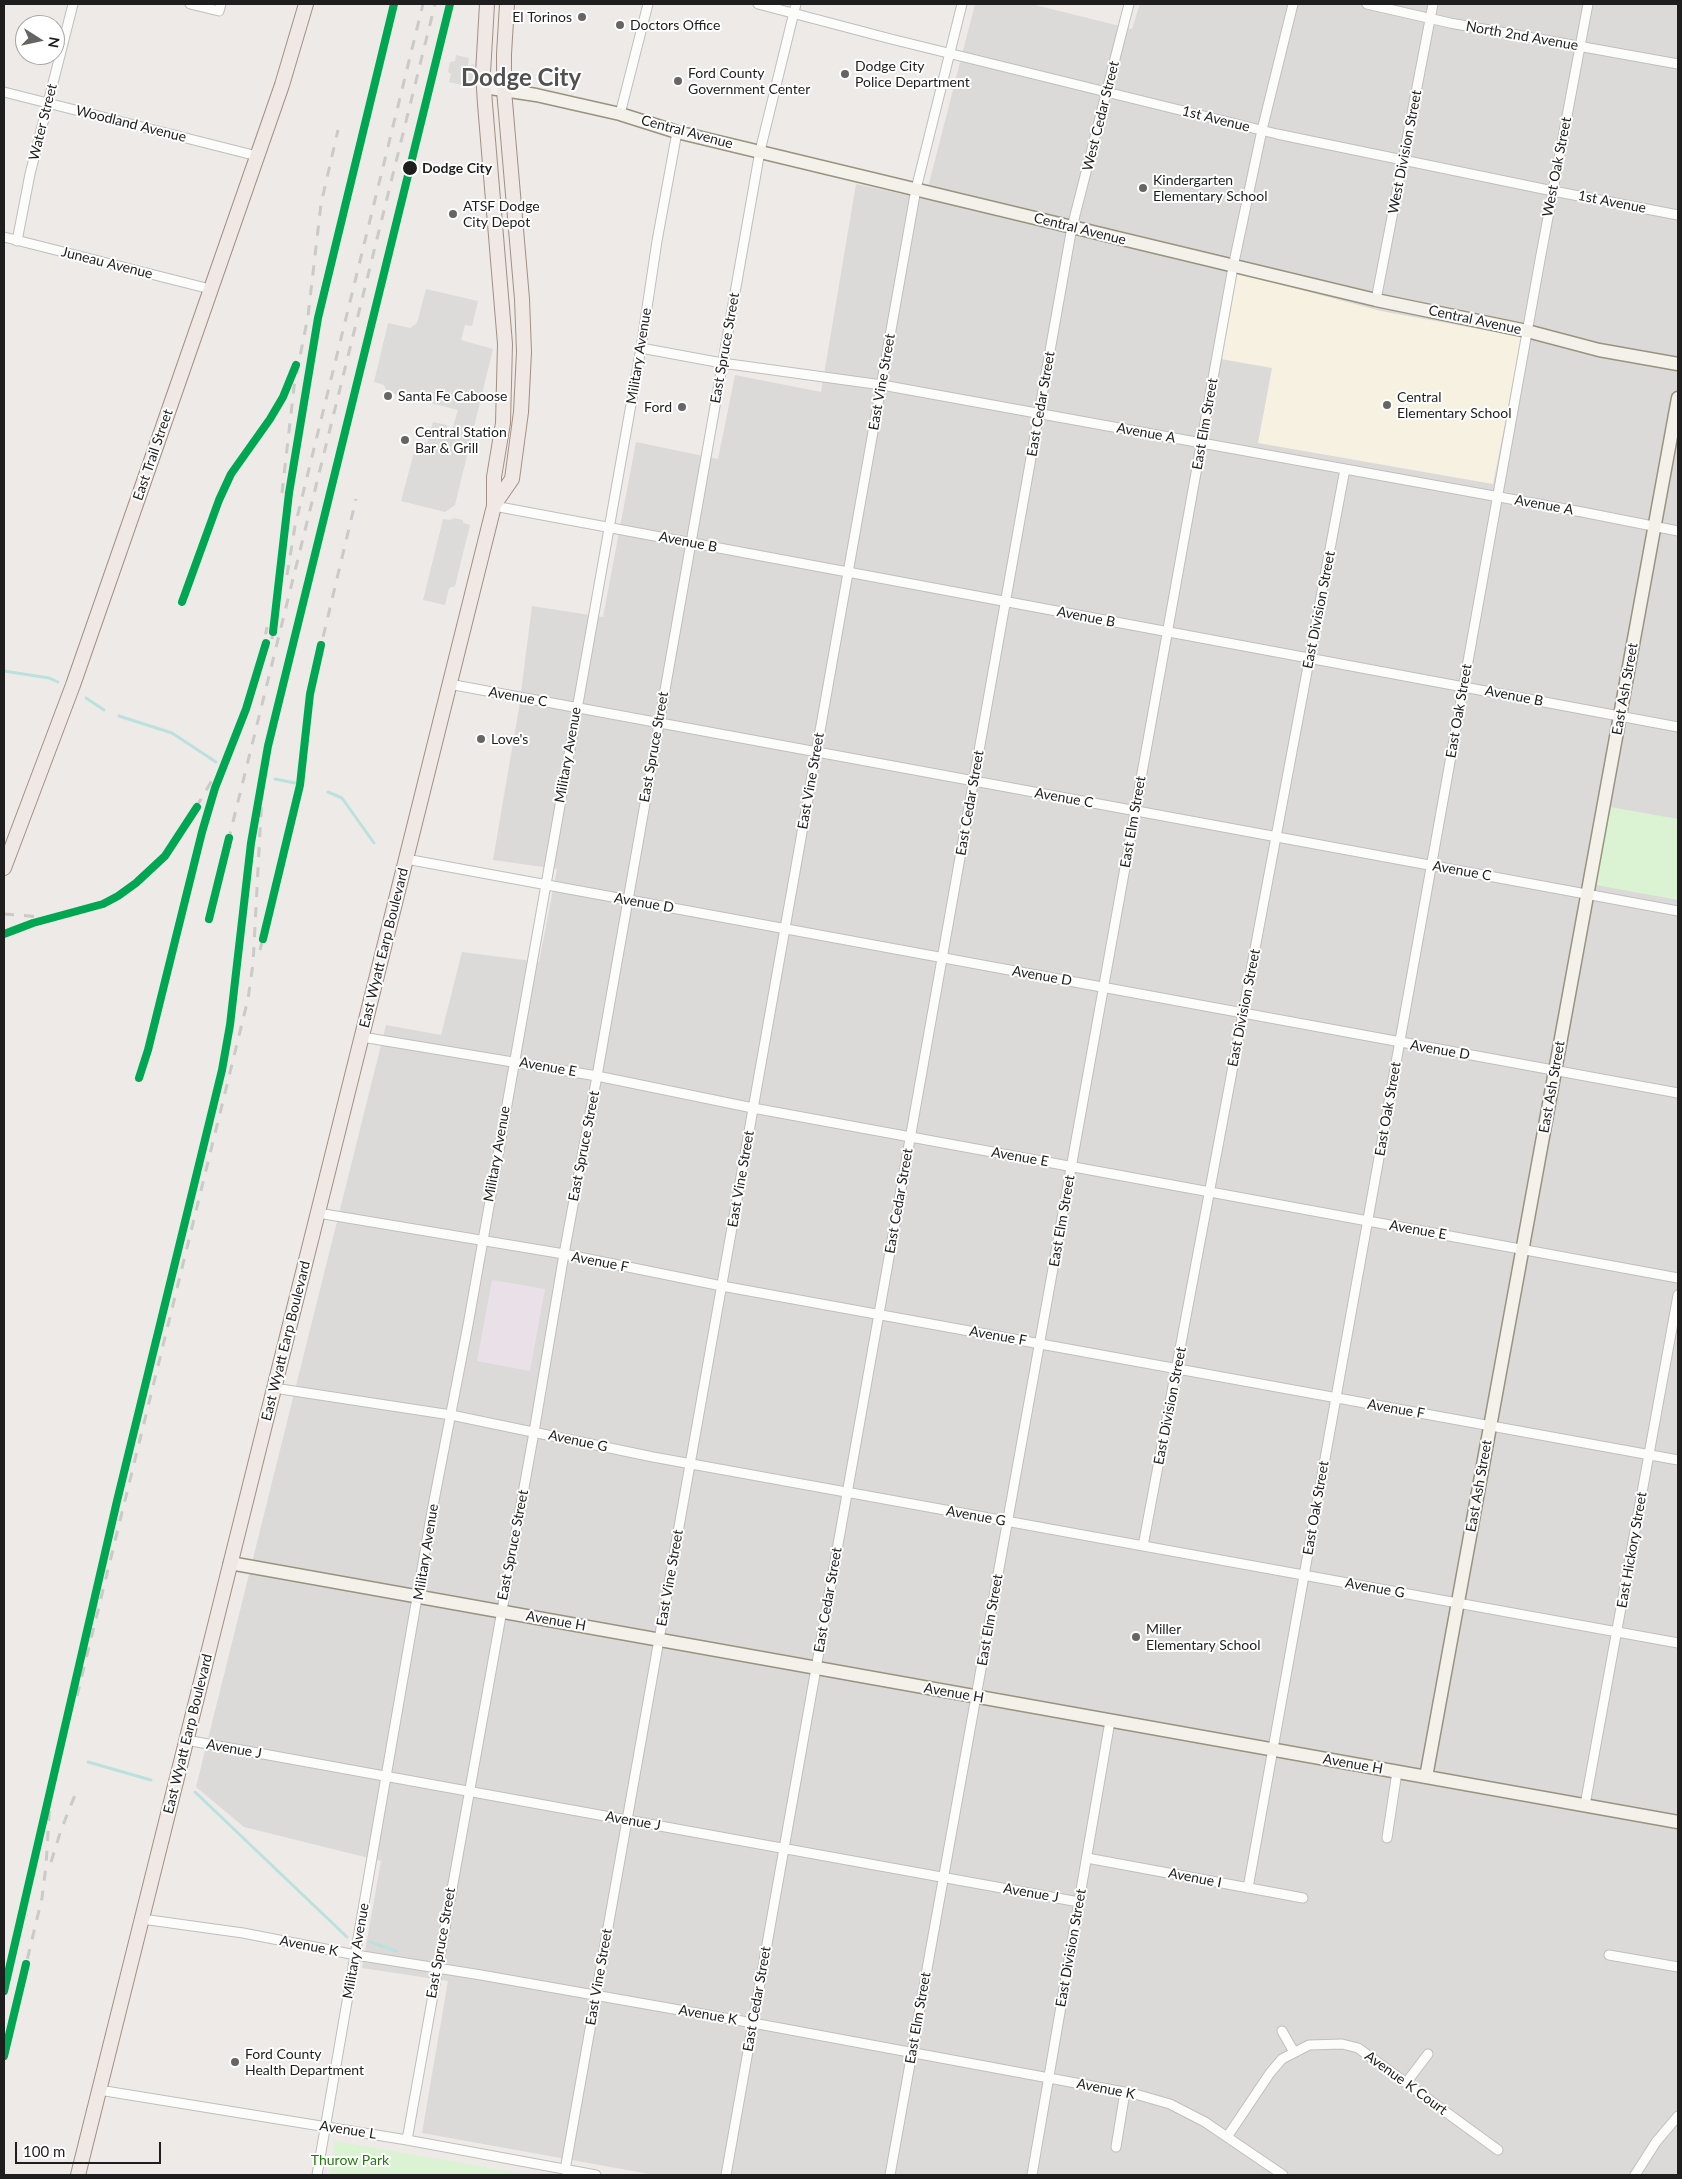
<!DOCTYPE html>
<html>
<head>
<meta charset="utf-8">
<style>
	body { margin:0 }
	#map { position:relative; width:1682px; height:2179px; overflow:hidden; background:#edeae7; font-family:Lato,sans-serif }
	canvas { display:block }
	.frame { position:absolute; inset:0; border:5px solid #1e1e1e; pointer-events:none }
	.north { position:absolute; left:15px; top:15px; width:50px; height:50px; box-sizing:border-box; background:#fff; border:1px solid #a5a5a5; border-radius:50%; rotate:100deg; font-size:14px; font-weight:700; line-height:20px; text-align:center; color:#1e1e1e }
	.north::after { content:''; display:block; margin:auto; width:18px; height:22px; background:#666564; clip-path:polygon(50% 0,100% 100%,50% 72%,0 100%) }
	.scale { position:absolute; left:15px; top:2142px; width:146px; height:22px; box-sizing:border-box; border:2px solid #1e1e1e; border-top:0; padding-left:6px; font-size:15px; line-height:18px; white-space:nowrap; color:#1e1e1e; -webkit-text-stroke:4px #fff; paint-order:stroke }
</style>
</head>
<body>
<div id="map">
<canvas width="1682" height="2179"></canvas>
<div class="frame"></div>
<div class="north">N</div>
<div class="scale">100 m</div>
</div>
<script>
const ctx = document.querySelector('canvas').getContext('2d');
ctx.lineJoin = 'round';
function fill(path, color) { ctx.fillStyle = color; ctx.fill(path, 'evenodd'); }
const toPath = rows => new Path2D(rows.map(r => 'M' + r).join(''));
function strokePath(path, color, width, dash) { ctx.strokeStyle = color; ctx.lineWidth = width; ctx.lineCap = dash ? 'butt' : 'round'; ctx.setLineDash(dash || []); ctx.stroke(path); }
function write(font, color, halo, rows, align = 'center') {
  ctx.font = font + ' Lato,sans-serif'; ctx.lineWidth = 4; ctx.setLineDash([]); ctx.textBaseline = 'middle'; ctx.strokeStyle = halo; ctx.fillStyle = color; for (const [text, x, y, turn = 0] of rows) {
    ctx.save(); ctx.translate(x, y); ctx.rotate((+turn || 0) * Math.PI / 180); ctx.textAlign = isNaN(turn) ? turn : align; if (halo) ctx.strokeText(text, 0, 0); ctx.fillText(text, 0, 0); ctx.restore();
  }
}
const residential = toPath([
	[975,4,1031,4,1132,29,1140,4,1678,4,1678,2175,655,2175,422,2133,448,1981,362,1968,381,1861,244,1827,196,1787,386,1025,441,1035,462,952,539,962,557,869,493,860,519,708,532,606,603,617,636,442,718,459,735,375,821,392,856,184,925,199]
]);
const industrial = toPath([
	[492,1280,545,1289,530,1371,477,1361]
]);
const education = toPath([
	[1237,273,1381,311,1522,337,1493,484,1258,443,1272,368,1221,359]
]);
const park = toPath([
	[1610,807,1678,819,1678,900,1596,885],
	[335,2141,530,2175,330,2175]
]);
const parking = toPath([
	[456,55,469,58,468,66,474,64,475,80,471,87,449,82,451,74,448,72,450,62,455,61],
	[426,289,478,301,472,326,465,325,461,340,493,349,455,505,445,512,401,501,417,441,427,443,433,422,447,425,446,436,450,437,458,410,387,392,384,385,374,382,388,323,410,328,417,323],
	[454,518,463,520,463,523,470,525,455,586,449,588,445,605,423,600,443,519,450,520]
]);
const stream = toPath([
	[4,671,49,678,58,682],
	[86,698,104,710],
	[119,716,172,733,216,762],
	[275,779,295,783],
	[328,792,342,798,374,843],
	[88,1762,151,1780],
	[195,1792,347,1937],
	[370,1942,396,1951]
]);
const street = toPath([
	[190,4,219,11,221,4],
	[758,4,891,39,1277,134,1553,191,1678,215],
	[1367,4,1450,23,1678,64],
	[4,92,257,156],
	[620,114,648,4],
	[4,237,210,289],
	[17,241,30,174,73,4],
	[1376,300,1433,4],
	[641,348,722,363,882,385,1582,512,1678,531],
	[494,506,1678,727],
	[449,684,1678,911],
	[406,859,1678,1093],
	[362,1037,597,1076,753,1108,1678,1278],
	[318,1213,564,1254,722,1286,1678,1460],
	[274,1388,451,1415,653,1457,1678,1643],
	[1143,1546,1345,469],
	[186,1740,1079,1902],
	[1585,1805,1678,1295],
	[1387,1838,1397,1772],
	[1087,1858,1303,1898],
	[1248,1888,1540,260,1588,4],
	[142,1919,243,1933,356,1955,481,1975,753,2023,1135,2094,1170,2104,1205,2122,1283,2175],
	[1609,1955,1678,1967],
	[1282,2031,1294,2052],
	[1406,2083,1428,2054],
	[99,2090,407,2140,596,2175],
	[1227,2137,1270,2073,1282,2059,1309,2045,1342,2044,1358,2048,1498,2150],
	[407,2140,534,1432,564,1254,597,1076,760,151,796,4],
	[1116,2147,1125,2092],
	[565,2170,916,189,962,4],
	[317,2175,432,1511,468,1325,641,348,657,241,677,132],
	[726,2175,1072,227,1129,4],
	[890,2175,1233,267,1262,130,1293,4],
	[1032,2175,1110,1721],
	[1635,2175,1656,2142,1678,2116]
]);
const secondary = toPath([
	[484,87,536,95,620,114,677,132,1376,300,1527,331,1599,350,1678,364],
	[230,1563,1678,1822],
	[1426,1777,1678,398]
]);
const primary = toPath([
	[494,505,512,479,521,412,524,352,522,299,504,90,504,54,507,4],
	[4,868,73,685,282,85,306,4],
	[78,2175,494,506,494,477,503,423,505,344,485,104,483,73,487,4]
]);
const rail = toPath([
	[282,493,294,387,308,316,321,204,338,130],
	[287,575,295,526,423,4],
	[182,602,219,500,231,474,270,419,292,378],
	[272,639,289,493,318,318,394,4],
	[262,654,267,627],
	[4,914,41,917],
	[209,919,435,4],
	[4,934,33,923,103,904,136,883,165,856,175,843,214,777],
	[260,950,300,785,314,675,356,499],
	[139,1078,148,1050,202,832,215,788,246,709,264,648],
	[77,1696,248,999,253,964,262,794,268,746],
	[51,1862,61,1830,75,1795],
	[4,2056,42,1898,46,1866,50,1798,56,1760]
]);
const rail1 = toPath([
	[182,602,219,500,231,474,270,419,283,397,296,365],
	[273,632,289,493,318,318,394,4],
	[209,919,229,838],
	[4,934,33,923,103,904,118,896,136,883,165,856,197,807],
	[263,939,300,785,310,694,321,645],
	[139,1078,148,1050,202,832,215,788,246,709,266,643],
	[4,1991,117,1501,222,1070,230,1025,251,843,268,746,450,4],
	[4,2056,26,1964]
]);
const markers = [
	[582,17,5,"#666564"],
	[620,25,5,"#666564"],
	[845,74,5,"#666564"],
	[678,81,5,"#666564"],
	[410,168,8,"#1e1e1e"],
	[1143,188,5,"#666564"],
	[453,214,5,"#666564"],
	[388,396,5,"#666564"],
	[1387,405,5,"#666564"],
	[682,407,5,"#666564"],
	[405,440,5,"#666564"],
	[481,739,5,"#666564"],
	[1136,1637,5,"#666564"],
	[235,2062,5,"#666564"]
];
const poiNames = [
	["El Torinos",572,17,"right"],
	["Doctors Office",630,25],
	["Dodge City",855,66],
	["Police Department",855,82],
	["Ford County",688,73],
	["Government Center",688,89],
	["Kindergarten",1153,180],
	["Elementary School",1153,196],
	["ATSF Dodge",463,206],
	["City Depot",463,222],
	["Santa Fe Caboose",398,396],
	["Central",1397,397],
	["Elementary School",1397,413],
	["Ford",672,407,"right"],
	["Central Station",415,432],
	["Bar & Grill",415,448],
	["Love's",491,739],
	["Miller",1146,1629],
	["Elementary School",1146,1645],
	["Ford County",245,2054],
	["Health Department",245,2070]
];
const streetNames = [
	["North 2nd Avenue",1522,36,10],
	["West Cedar Street",1101,116,-76],
	["1st Avenue",1216,119,14],
	["Water Street",43,122,-76],
	["Woodland Avenue",131,124,14],
	["Central Avenue",687,132,15],
	["West Division Street",1405,152,-79],
	["West Oak Street",1557,167,-79],
	["1st Avenue",1612,202,11],
	["Central Avenue",1080,229,14],
	["Juneau Avenue",107,263,14],
	["Central Avenue",1475,320,12],
	["East Spruce Street",725,348,-80],
	["Military Avenue",639,356,-81],
	["East Vine Street",882,382,-80],
	["East Cedar Street",1041,404,-80],
	["East Elm Street",1205,424,-80],
	["Avenue A",1146,433,10],
	["East Trail Street",153,455,-71],
	["Avenue A",1544,505,10],
	["Avenue B",688,542,11],
	["East Division Street",1319,610,-79],
	["Avenue B",1086,617,11],
	["East Ash Street",1625,689,-80],
	["Avenue B",1514,696,11],
	["Avenue C",518,697,10],
	["East Oak Street",1459,711,-80],
	["East Spruce Street",654,747,-80],
	["Military Avenue",568,755,-80],
	["East Vine Street",811,781,-80],
	["Avenue C",1064,798,10],
	["East Cedar Street",970,803,-80],
	["East Elm Street",1133,822,-80],
	["Avenue C",1462,871,10],
	["Avenue D",644,903,10],
	["East Wyatt Earp Boulevard",384,948,-76],
	["Avenue D",1042,976,10],
	["East Division Street",1244,1008,-79],
	["Avenue D",1440,1050,10],
	["Avenue E",548,1067,10],
	["East Ash Street",1552,1087,-80],
	["East Oak Street",1388,1109,-80],
	["East Spruce Street",584,1146,-79],
	["Military Avenue",497,1154,-80],
	["Avenue E",1020,1157,10],
	["East Vine Street",741,1179,-80],
	["East Cedar Street",899,1201,-80],
	["East Elm Street",1062,1221,-80],
	["Avenue E",1418,1230,10],
	["Avenue F",600,1262,11],
	["Avenue F",998,1336,10],
	["East Wyatt Earp Boulevard",286,1341,-76],
	["East Division Street",1170,1406,-79],
	["Avenue F",1396,1409,10],
	["Avenue G",578,1441,12],
	["East Ash Street",1479,1486,-80],
	["East Oak Street",1316,1508,-80],
	["Avenue G",976,1516,10],
	["East Spruce Street",513,1545,-79],
	["East Hickory Street",1632,1550,-80],
	["Military Avenue",426,1552,-81],
	["East Vine Street",670,1578,-80],
	["Avenue G",1375,1588,10],
	["East Cedar Street",828,1600,-80],
	["East Elm Street",990,1620,-80],
	["Avenue H",556,1621,10],
	["Avenue H",954,1693,10],
	["East Wyatt Earp Boulevard",188,1734,-76],
	["Avenue J",234,1749,10],
	["Avenue H",1353,1764,10],
	["Avenue J",633,1821,10],
	["Avenue I",1195,1878,11],
	["Avenue J",1031,1893,10],
	["East Spruce Street",441,1943,-80],
	["Avenue K",309,1946,11],
	["East Division Street",1071,1948,-80],
	["Military Avenue",356,1951,-80],
	["East Vine Street",599,1977,-80],
	["East Cedar Street",757,1999,-80],
	["Avenue K",708,2015,10],
	["East Elm Street",918,2018,-80],
	["Avenue K Court",1406,2083,36],
	["Avenue K",1106,2089,11],
	["Avenue L",348,2130,9]
];
const stopNames = [
	["Dodge City",422,168]
];
const parkNames = [
	["Thurow Park",350,2160]
];
const townNames = [
	["Dodge City",521,78]
];
fill(residential, '#dcdad9');
fill(industrial, '#eae0e8');
fill(education, '#f7f1e2');
fill(park, '#dbf2d3');
fill(parking, '#dddbda');
strokePath(stream, '#bbe1de', 3);
strokePath(street, '#c0bfbd', 11);
strokePath(secondary, '#97937f', 15);
strokePath(primary, '#a39083', 16);
strokePath(street, '#fcfcfb', 9);
strokePath(secondary, '#f4f1ea', 12);
strokePath(primary, '#f0e8e4', 14);
strokePath(rail, '#cacac9', 3, [10, 10]);
strokePath(rail1, '#00a651', 8);
for (const [x, y, r, color] of markers) { const dot = new Path2D(); dot.arc(x, y, r, 0, 2 * Math.PI); ctx.fillStyle = color; ctx.fill(dot); strokePath(dot, '#fff', 2); }
write('14px', '#1e1e1e', '#fff', poiNames, 'left');
write('14px', '#1e1e1e', '#fff', streetNames);
write('bold 14px', '#1e1e1e', '#fff', stopNames, 'left');
write('14px', '#227c0d', '#fff', parkNames);
write('bold 24px', '#515151', '#fff', townNames);
</script>
</body>
</html>
